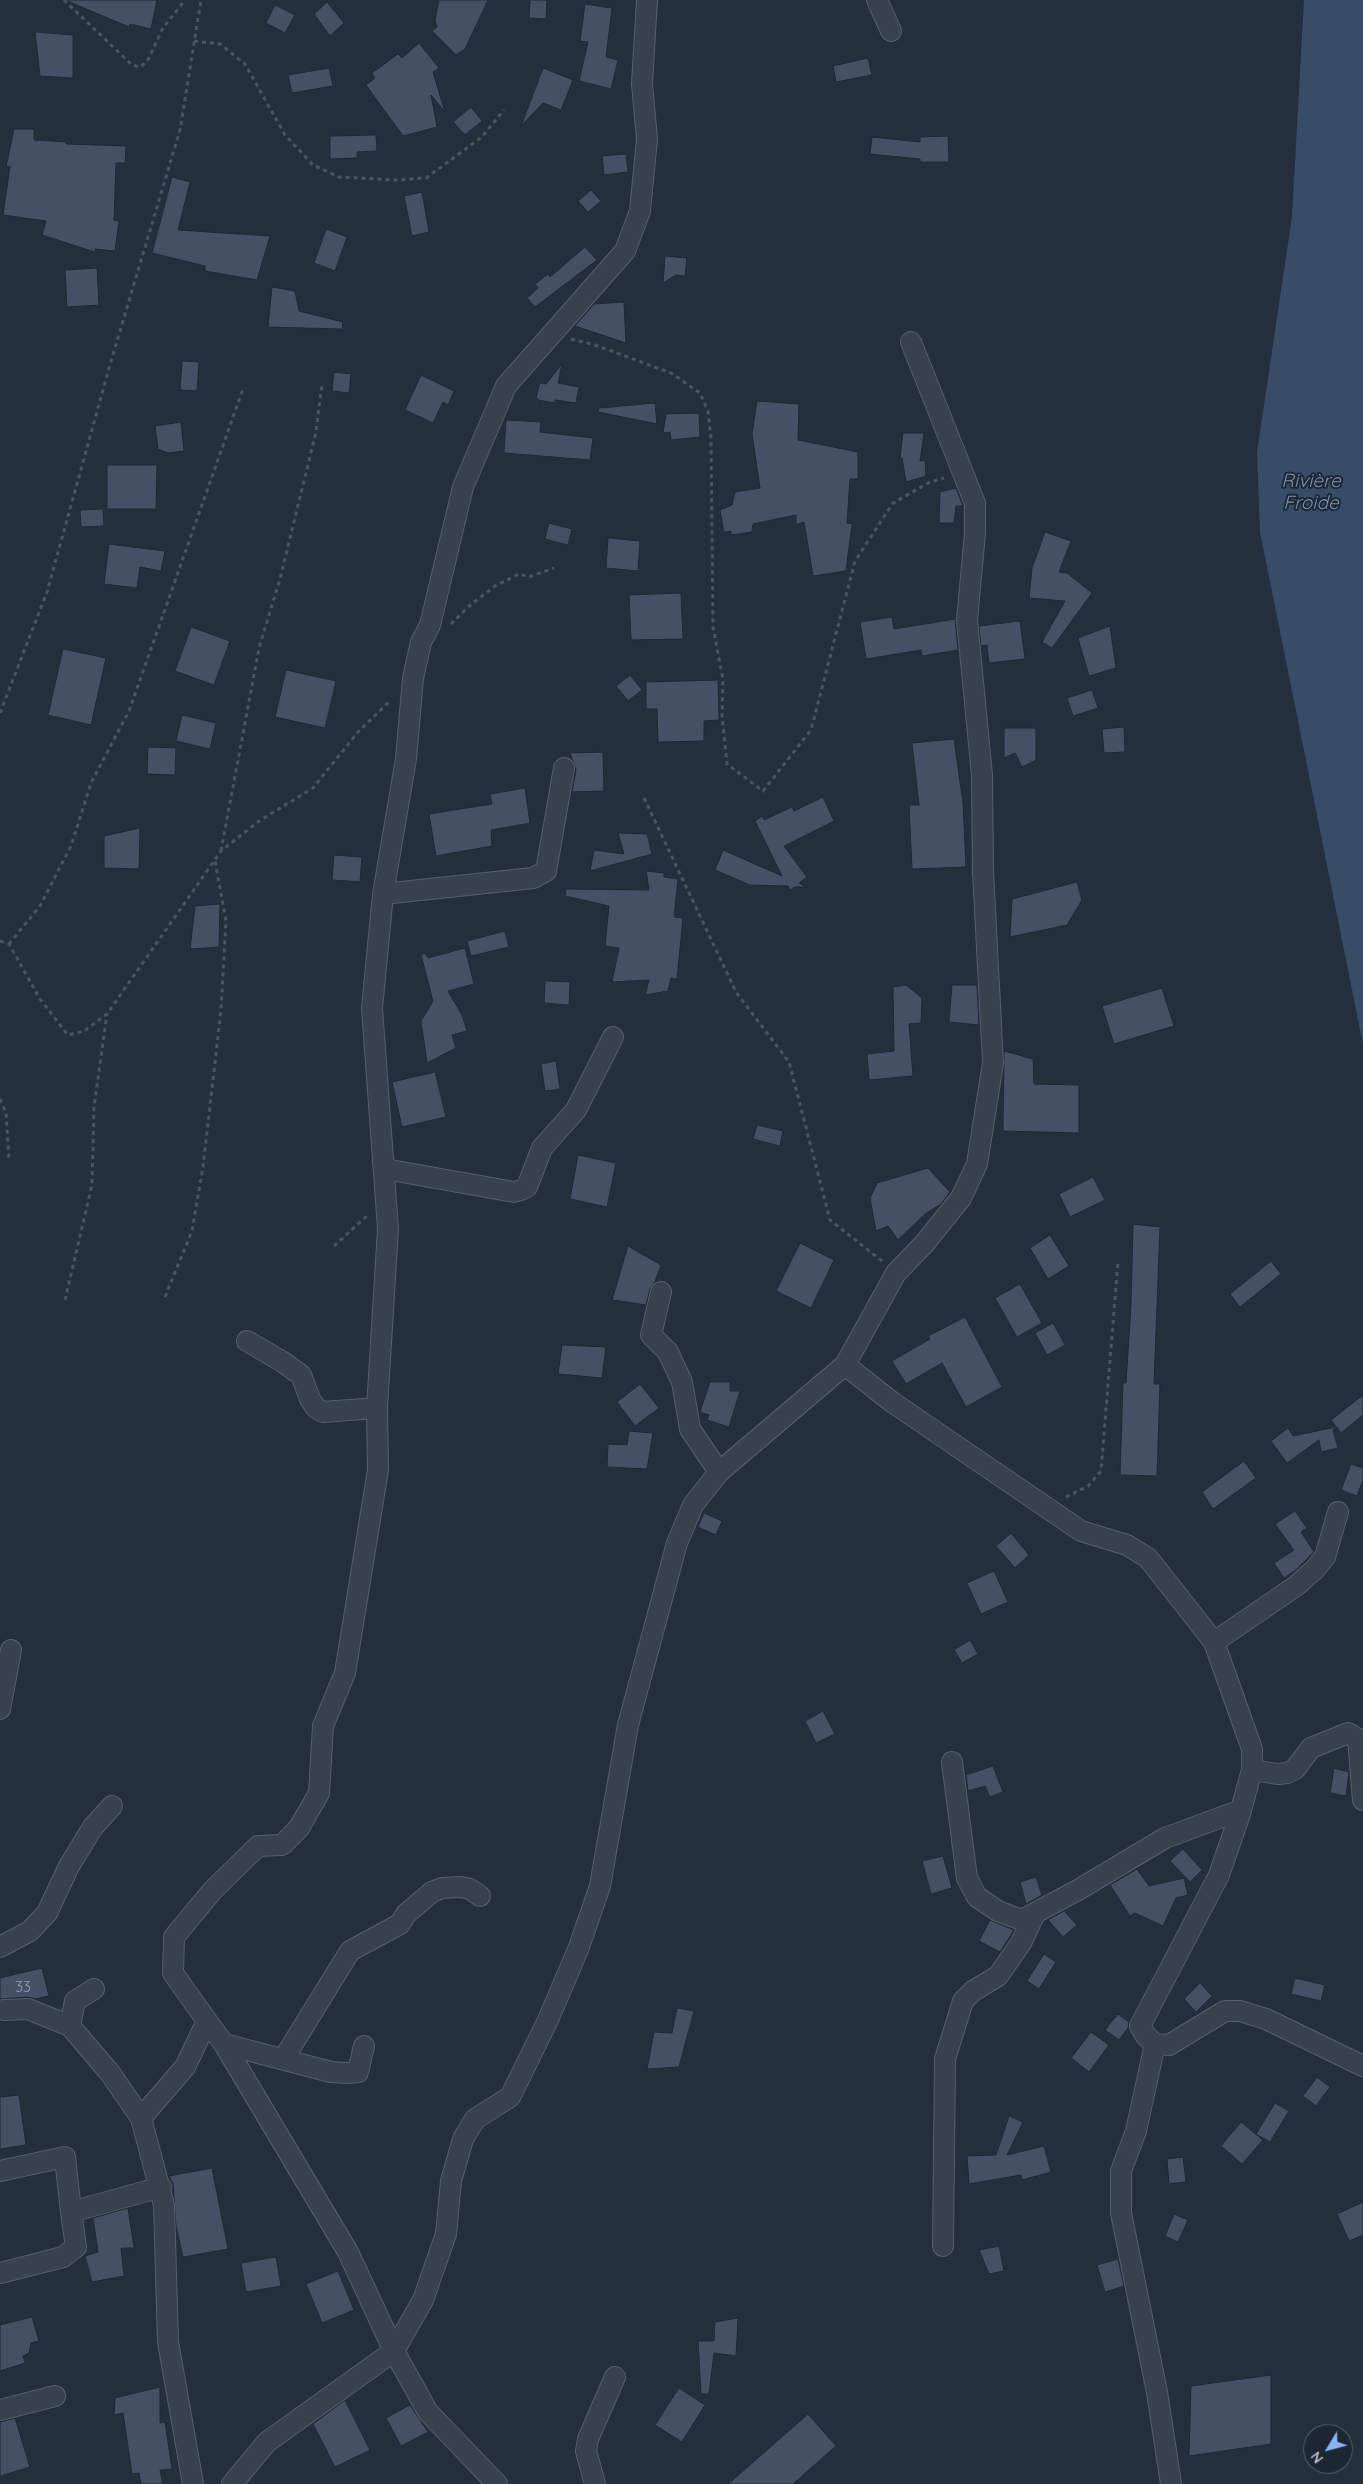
<!DOCTYPE html>
<html>
<head>
<meta charset="utf-8">
<style>
	body { margin:0 }
	#map { position:relative; width:1363px; height:2484px; overflow:hidden; background:#242f3e; font-family:Quicksand,sans-serif }
	canvas { display:block }
	.north { position:absolute; left:1303px; top:2424px; width:50px; height:50px; box-sizing:border-box; background:#1d2633; border:1px solid #59626f; border-radius:50%; rotate:233deg; font-size:14px; font-weight:700; line-height:20px; text-align:center; color:#b4bcc9 }
	.north::after { content:''; display:block; margin:auto; width:18px; height:22px; background:#8ab4f8; clip-path:polygon(50% 0,100% 100%,50% 72%,0 100%) }
</style>
</head>
<body>
<div id="map">
<canvas width="1363" height="2484"></canvas>
<div class="north">N</div>
</div>
<script>
const ctx = document.querySelector('canvas').getContext('2d');
ctx.lineJoin = 'round';
function fill(path, color) { ctx.fillStyle = color; ctx.fill(path, 'evenodd'); }
const toPath = rows => new Path2D(rows.map(r => 'M' + r).join(''));
function strokePath(path, color, width, dash) { ctx.strokeStyle = color; ctx.lineWidth = width; ctx.lineCap = dash ? 'butt' : 'round'; ctx.setLineDash(dash || []); ctx.stroke(path); }
function write(font, color, halo, rows, align = 'center') {
  ctx.font = font + ' Quicksand,sans-serif'; ctx.lineWidth = 4; ctx.setLineDash([]); ctx.textBaseline = 'middle'; ctx.strokeStyle = halo; ctx.fillStyle = color; for (const [text, x, y, turn = 0] of rows) {
    ctx.save(); ctx.translate(x, y); ctx.rotate((+turn || 0) * Math.PI / 180); ctx.textAlign = isNaN(turn) ? turn : align; if (halo) ctx.strokeText(text, 0, 0); ctx.fillText(text, 0, 0); ctx.restore();
  }
}
const water = toPath([
	[1304,0,1363,0,1363,1044,1260,532,1257,452,1292,217]
]);
const building = toPath([
	[65,0,157,0,151,29,130,24,129,27,65,0],
	[439,0,488,0,465,49,456,55,432,31,437,27,435,20,439,0],
	[530,0,547,0,546,19,529,18,530,0],
	[327,2,344,23,330,36,314,14,327,2],
	[585,4,612,8,606,57,618,60,611,89,579,81,588,42,580,41,585,4],
	[275,5,295,15,285,33,266,23,275,5],
	[35,32,73,35,73,78,40,76,35,32],
	[419,43,439,68,433,72,445,112,431,95,437,127,403,136,366,85,375,78,372,73,398,54,402,58,419,43],
	[868,58,872,75,836,82,833,66,868,58],
	[329,68,333,86,292,93,288,75,329,68],
	[543,68,573,80,561,110,543,103,521,126,543,68],
	[471,107,482,121,465,135,453,122,471,107],
	[14,129,34,129,34,140,66,142,66,144,126,146,125,163,116,163,114,220,119,221,115,251,95,249,95,252,42,235,46,221,3,215,10,166,6,167,14,129],
	[376,135,377,151,357,152,357,158,330,159,330,136,376,135],
	[948,136,949,162,920,162,920,159,870,154,872,137,920,142,920,137,948,136],
	[626,154,628,172,604,175,602,156,626,154],
	[172,177,190,182,178,230,270,236,257,280,205,271,205,266,152,253,172,177],
	[591,190,601,201,588,212,578,201,591,190],
	[422,192,429,232,412,236,404,196,422,192],
	[326,229,347,237,335,271,314,263,326,229],
	[585,247,597,260,535,307,527,298,538,288,535,284,548,274,550,277,585,247],
	[665,256,687,258,685,276,676,275,663,283,665,256],
	[97,268,99,305,67,307,65,270,97,268],
	[272,287,295,291,299,311,343,322,342,329,268,327,272,287],
	[624,302,626,343,575,326,594,304,624,302],
	[182,361,199,362,197,391,180,390,182,361],
	[562,364,558,383,579,387,576,403,555,400,555,403,538,400,536,397,540,383,546,384,562,364],
	[334,372,351,374,349,393,332,391,334,372],
	[421,375,454,391,448,405,443,402,433,423,405,410,421,375],
	[757,401,799,404,798,440,858,452,858,479,850,479,847,523,852,524,846,571,813,576,804,522,796,525,796,515,753,524,752,532,731,535,731,531,724,532,720,510,732,505,735,492,760,488,752,434,757,401],
	[655,403,657,424,598,412,599,408,655,403],
	[699,413,700,437,671,440,670,432,663,433,666,414,699,413],
	[506,420,541,422,540,432,593,438,590,460,504,453,506,420],
	[181,422,184,451,168,453,158,449,155,426,181,422],
	[903,433,924,433,920,461,925,460,926,476,906,482,902,458,900,458,903,433],
	[107,465,157,465,156,509,107,509,107,465],
	[956,488,963,506,956,506,954,523,939,523,940,492,956,488],
	[103,509,104,526,81,527,80,510,103,509],
	[549,523,572,529,568,545,545,539,549,523],
	[1045,532,1071,541,1059,572,1067,573,1092,593,1052,648,1042,642,1065,601,1029,598,1032,568,1045,532],
	[608,538,640,541,638,571,606,568,608,538],
	[109,544,165,551,161,571,140,567,137,588,104,584,109,544],
	[681,593,683,639,631,640,629,595,681,593],
	[892,617,894,629,955,619,958,650,922,656,921,650,866,659,860,622,892,617],
	[1020,621,1025,659,989,663,987,645,981,646,979,626,1020,621],
	[1110,626,1116,668,1089,676,1078,638,1110,626],
	[191,627,230,641,214,685,175,671,191,627],
	[63,649,106,658,91,725,48,715,63,649],
	[286,670,336,681,325,728,275,717,286,670],
	[630,675,642,690,628,701,616,686,630,675],
	[718,680,719,720,704,721,704,741,658,742,657,709,646,709,646,682,718,680],
	[1092,690,1098,708,1073,716,1067,698,1092,690],
	[182,715,216,723,210,749,176,741,182,715],
	[1124,727,1125,752,1104,753,1102,729,1124,727],
	[1004,728,1036,728,1036,760,1022,767,1015,753,1004,758,1004,728],
	[954,739,963,803,966,867,912,869,909,805,919,805,912,743,954,739],
	[148,747,176,748,175,775,147,774,148,747],
	[603,752,604,791,572,792,576,770,570,753,603,752],
	[525,788,530,823,491,830,492,846,436,856,429,814,492,804,490,794,525,788],
	[823,797,834,821,784,846,807,877,799,883,806,887,795,887,790,890,788,886,750,885,715,870,723,850,782,876,755,821,762,816,764,820,792,807,794,811,823,797],
	[140,828,139,869,104,868,104,836,140,828],
	[618,833,647,834,652,854,590,871,594,850,624,854,618,833],
	[334,855,362,857,360,882,332,880,334,855],
	[646,871,664,873,664,877,678,879,674,917,683,918,677,979,671,978,668,991,645,995,649,980,612,982,619,948,605,946,609,906,565,896,566,889,649,890,646,871],
	[1077,882,1082,900,1067,925,1010,937,1012,899,1077,882],
	[220,904,219,947,190,949,195,906,220,904],
	[505,931,509,947,471,956,467,941,505,931],
	[465,948,474,984,448,991,462,1015,467,1031,452,1035,456,1048,427,1063,421,1021,433,1001,421,955,425,953,428,958,465,948],
	[545,981,570,982,569,1005,544,1003,545,981],
	[906,985,922,998,921,1023,909,1024,913,1076,869,1080,867,1054,894,1051,893,987,906,985],
	[952,985,977,985,979,1025,949,1022,952,985],
	[1162,988,1174,1026,1114,1044,1102,1006,1162,988],
	[1004,1051,1033,1059,1034,1084,1079,1085,1079,1133,1003,1131,1004,1051],
	[556,1061,560,1089,545,1091,541,1064,556,1061],
	[435,1072,446,1117,402,1127,392,1082,435,1072],
	[757,1125,783,1131,780,1146,753,1139,757,1125],
	[578,1155,616,1163,607,1207,570,1199,578,1155],
	[928,1168,950,1192,941,1204,925,1214,898,1240,888,1226,876,1231,870,1198,877,1183,928,1168],
	[1093,1177,1105,1200,1070,1217,1059,1194,1093,1177],
	[1133,1224,1160,1227,1154,1384,1160,1384,1157,1476,1120,1475,1123,1383,1126,1383,1131,1305,1133,1224],
	[1050,1235,1069,1266,1048,1279,1030,1248,1050,1235],
	[800,1243,834,1260,811,1308,776,1291,800,1243],
	[628,1246,661,1265,655,1282,650,1289,646,1305,612,1300,628,1246],
	[1271,1261,1281,1274,1240,1307,1230,1294,1271,1261],
	[1020,1284,1042,1323,1017,1337,995,1298,1020,1284],
	[965,1317,1002,1387,966,1407,942,1363,906,1384,892,1361,930,1339,928,1336,965,1317],
	[1053,1323,1065,1345,1047,1355,1035,1333,1053,1323],
	[562,1345,606,1347,602,1378,558,1374,562,1345],
	[710,1382,730,1382,730,1391,740,1391,729,1427,707,1420,709,1415,700,1412,710,1382],
	[640,1384,659,1408,635,1426,617,1402,640,1384],
	[1363,1395,1363,1415,1341,1433,1337,1427,1333,1430,1338,1448,1321,1452,1319,1440,1287,1463,1271,1441,1288,1428,1293,1436,1336,1427,1331,1420,1363,1395],
	[629,1431,653,1433,647,1469,607,1467,608,1444,627,1445,629,1431],
	[1244,1461,1256,1478,1213,1509,1202,1492,1244,1461],
	[1351,1464,1363,1468,1363,1480,1357,1496,1341,1490,1351,1464],
	[1295,1511,1307,1528,1301,1532,1314,1552,1296,1570,1284,1578,1274,1563,1294,1550,1275,1524,1295,1511],
	[704,1513,722,1521,716,1535,698,1527,704,1513],
	[1011,1533,1029,1555,1015,1568,996,1546,1011,1533],
	[994,1571,1008,1602,981,1614,967,1583,994,1571],
	[970,1640,978,1654,962,1663,954,1650,970,1640],
	[823,1711,835,1734,816,1743,805,1721,823,1711],
	[993,1766,1003,1792,990,1797,985,1786,968,1791,966,1775,993,1766],
	[1334,1768,1349,1772,1346,1796,1330,1793,1334,1768],
	[1183,1849,1202,1870,1190,1882,1170,1861,1183,1849],
	[943,1856,952,1888,931,1894,922,1861,943,1856],
	[1137,1869,1149,1886,1184,1878,1188,1895,1176,1898,1163,1926,1135,1913,1130,1916,1110,1885,1137,1869],
	[1036,1877,1042,1895,1026,1904,1020,1882,1036,1877],
	[1064,1911,1077,1925,1063,1937,1048,1920,1064,1911],
	[990,1920,1014,1930,1000,1952,979,1941,990,1920],
	[1044,1954,1056,1962,1039,1989,1027,1981,1044,1954],
	[42,1968,49,1996,35,1999,28,1997,0,1999,0,1978,42,1968],
	[1295,1978,1325,1985,1321,2001,1291,1994,1295,1978],
	[1200,1983,1212,1996,1196,2012,1184,1999,1200,1983],
	[677,2008,694,2011,679,2067,647,2069,654,2032,672,2033,677,2008],
	[1118,2014,1129,2022,1128,2028,1119,2040,1105,2030,1118,2014],
	[1091,2032,1109,2045,1089,2072,1071,2058,1091,2032],
	[1317,2077,1330,2087,1316,2106,1303,2096,1317,2077],
	[19,2095,26,2145,0,2149,0,2097,19,2095],
	[1275,2103,1289,2111,1270,2142,1256,2134,1275,2103],
	[1009,2116,1023,2122,1007,2155,1044,2146,1051,2172,1022,2180,1021,2175,969,2184,967,2156,996,2155,1009,2116],
	[1241,2122,1263,2140,1242,2164,1221,2146,1241,2122],
	[1183,2157,1186,2182,1169,2184,1167,2159,1183,2157],
	[212,2168,228,2249,183,2257,176,2226,173,2184,169,2176,212,2168],
	[1363,2202,1363,2235,1349,2241,1337,2214,1363,2202],
	[128,2208,134,2248,121,2248,124,2276,92,2282,85,2256,98,2252,93,2218,128,2208],
	[1174,2214,1188,2220,1178,2242,1165,2236,1174,2214],
	[999,2246,1004,2271,989,2274,979,2250,999,2246],
	[276,2257,281,2286,246,2292,241,2263,276,2257],
	[1118,2259,1124,2286,1105,2292,1097,2265,1118,2259],
	[338,2271,354,2310,322,2323,306,2284,338,2271],
	[32,2317,39,2341,31,2343,29,2353,23,2356,25,2363,0,2371,0,2325,32,2317],
	[738,2318,736,2356,714,2353,709,2394,701,2394,698,2341,714,2341,715,2322,738,2318],
	[1271,2375,1271,2444,1189,2456,1191,2386,1271,2375],
	[160,2387,160,2423,165,2422,172,2469,160,2470,163,2484,141,2484,139,2473,132,2474,123,2413,114,2415,115,2398,160,2387],
	[679,2388,705,2405,682,2442,655,2425,679,2388],
	[345,2400,370,2450,335,2467,313,2424,345,2400],
	[410,2405,428,2432,401,2446,386,2418,410,2405],
	[808,2414,836,2446,793,2484,728,2484,808,2414],
	[15,2418,30,2467,0,2476,0,2422,15,2418]
]);
const path = toPath([
	[64,0,132,65,140,67,148,60,163,28,185,0],
	[194,41,220,44,245,64,285,135,313,165,339,177,396,180,426,178,482,137,504,110],
	[571,339,595,345,671,373,700,393,708,411,711,438,713,627,723,680,722,715,727,764,763,791,811,730,855,561,893,503,928,483,944,478],
	[451,624,469,606,495,586,519,574,529,577,554,568],
	[0,713,47,592,111,361,180,130,201,0],
	[644,798,736,992,789,1062,830,1220,882,1261],
	[221,851,259,648,280,579,316,432,322,384],
	[0,941,9,944,40,999,68,1035,84,1031,107,1014,221,851,259,821,313,788,358,732,391,700],
	[9,944,40,906,71,846,91,783,129,711,243,389],
	[0,1099,6,1113,9,1160],
	[334,1246,369,1214],
	[165,1297,192,1231,203,1167,221,1010,226,921,215,861],
	[65,1300,92,1185,94,1107,107,1014],
	[1066,1497,1088,1486,1101,1471,1118,1262]
]);
const minor = toPath([
	[877,0,891,31],
	[383,894,533,878,546,871,564,768],
	[385,1169,514,1192,521,1190,527,1187,542,1148,576,1110,613,1037],
	[661,1292,651,1335,668,1352,682,1382,690,1429,719,1472],
	[247,1341,283,1362,301,1375,310,1399,316,1408,323,1412,377,1408],
	[845,1365,892,1402,1081,1531,1127,1545,1148,1558,1214,1642,1252,1749,1252,1770,1239,1817,1219,1875,1140,2026,1146,2036,1155,2044,1169,2045,1225,2011,1240,2011,1266,2019,1363,2066],
	[1214,1642,1296,1586,1315,1569,1325,1557,1338,1512],
	[0,1709,11,1650],
	[952,1762,967,1878,977,1897,998,1911,1022,1920,1078,1890,1165,1838,1241,1810],
	[1252,1770,1278,1774,1287,1773,1295,1769,1311,1748,1348,1733,1358,1739,1363,1800],
	[0,1947,30,1931,47,1913,69,1866,93,1827,112,1806],
	[4,2010,28,2009,70,2026,110,2073,141,2118],
	[207,2021,224,2044,348,2252,394,2351,428,2412,497,2484],
	[70,2026,75,2001,94,1989],
	[224,2044,331,2072,347,2073,358,2072,364,2046],
	[1155,2044,1136,2131,1121,2171,1121,2213,1157,2392,1171,2484],
	[284,2058,350,1951,400,1924,406,1914,432,1892,442,1888,461,1887,470,1889,480,1896],
	[0,2171,65,2157,71,2212,161,2187],
	[943,2246,945,2059,963,2001,973,1991,998,1976,1021,1943,1035,1913],
	[0,2273,63,2257,76,2247,71,2212],
	[0,2410,55,2396],
	[193,2484,168,2342,164,2205,141,2118,185,2067,207,2021,173,1973,174,1937,213,1890,258,1846,282,1845,299,1828,319,1793,323,1726,345,1673,378,1470,377,1408,388,1229,372,1008,383,894,406,759,413,678,421,642,430,625,463,487,506,386,625,251,640,211,647,139,642,84,647,0],
	[232,2484,267,2442,394,2351,423,2300,446,2234,451,2181,463,2139,475,2119,510,2097,548,2020,579,1947,600,1886,628,1725,677,1543,693,1505,719,1472,845,1365,896,1273,924,1244,961,1198,977,1164,993,1063,983,871,982,775,967,620,975,533,975,503,911,342],
	[595,2484,586,2451,588,2439,615,2377]
]);
const numberNames = [
	["33",23,1987]
];
const waterNames = [
	["Rivière",1311,481],
	["Froide",1311,503]
];
fill(water, '#394c67');
fill(building, '#455162');
strokePath(building, '#1f2835', 1);
strokePath(minor, '#565f6c', 22);
strokePath(path, '#44595c', 3, [4, 4]);
strokePath(minor, '#38414e', 20);
write('15px', '#98a1af', null, numberNames);
write('italic 19px', '#7c92b1', '#1d2633', waterNames);
</script>
</body>
</html>
